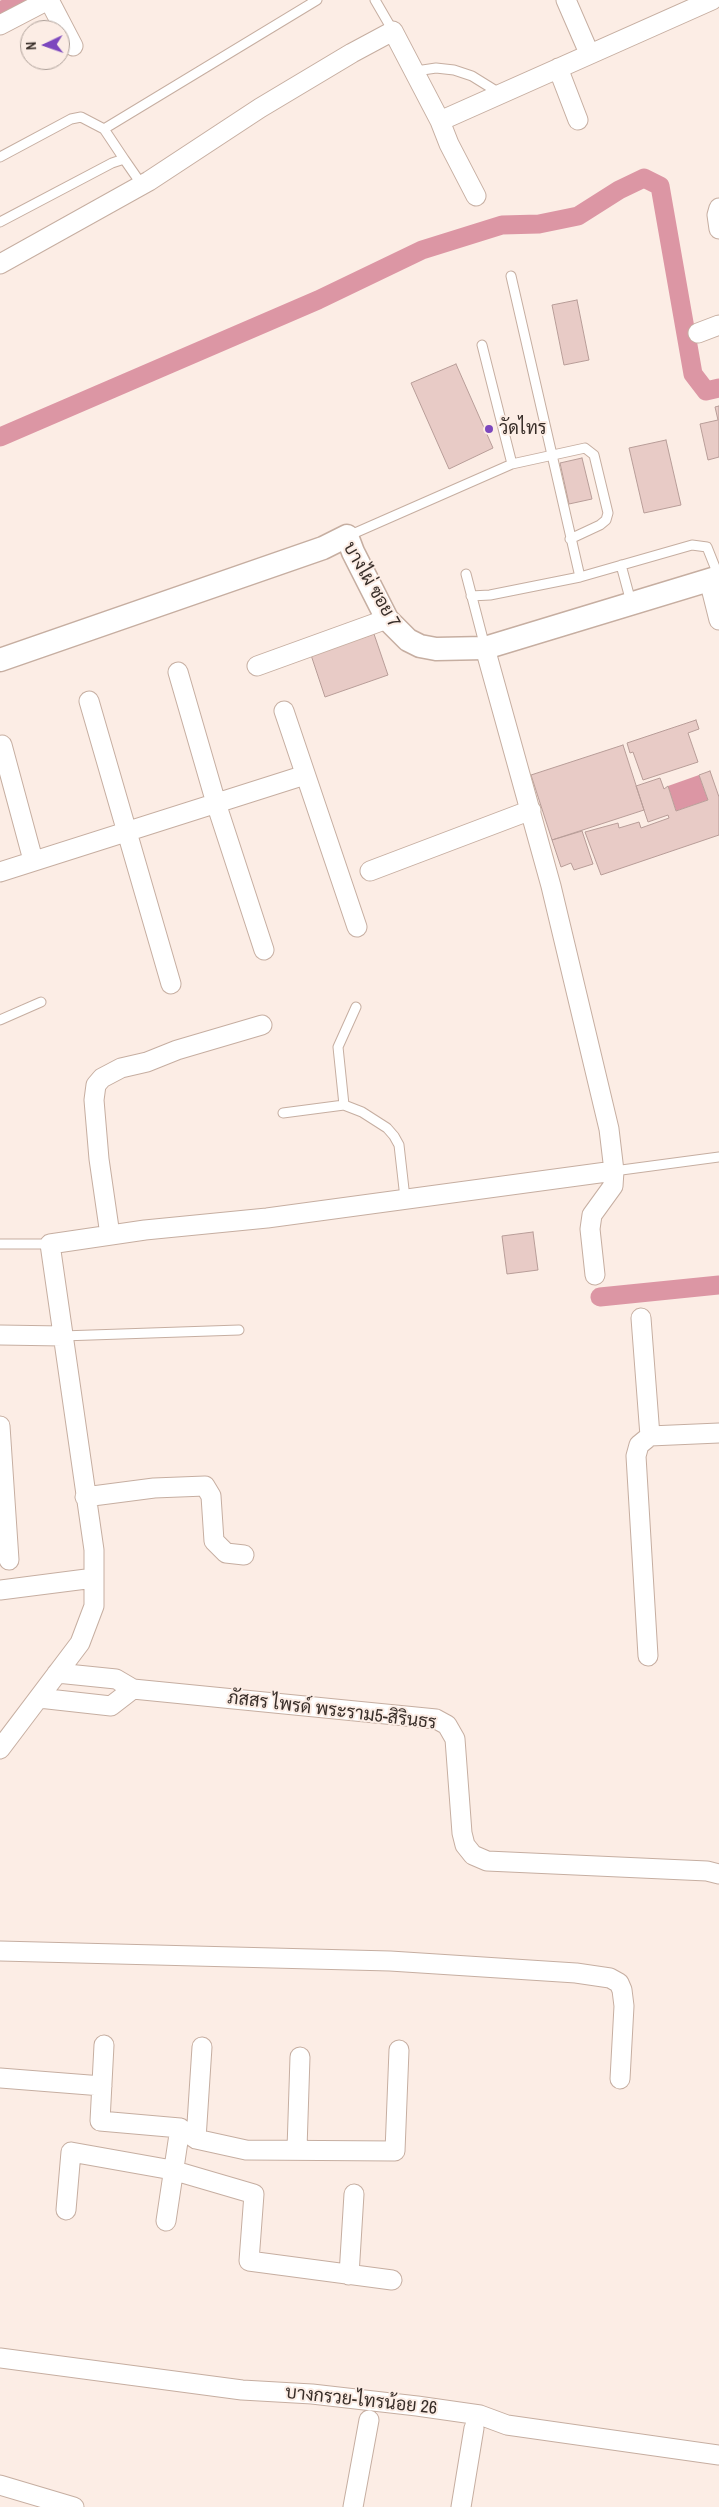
<!DOCTYPE html>
<html>
<head>
<meta charset="utf-8">
<style>
	body { margin:0 }
	#map { position:relative; width:719px; height:2507px; overflow:hidden; background:#fcede5; font-family:"Archivo Narrow",sans-serif }
	canvas { display:block }
	.north { position:absolute; left:20px; top:20px; width:50px; height:50px; box-sizing:border-box; background:#fcede5; border:1px solid #aea19a; border-radius:50%; rotate:267deg; font-size:14px; font-weight:700; line-height:20px; text-align:center; color:#382e29 }
	.north::after { content:''; display:block; margin:auto; width:18px; height:22px; background:#7c47be; clip-path:polygon(50% 0,100% 100%,50% 72%,0 100%) }
</style>
</head>
<body>
<div id="map">
<canvas width="719" height="2507"></canvas>
<div class="north">N</div>
</div>
<script>
const ctx = document.querySelector('canvas').getContext('2d');
ctx.lineJoin = 'round';
function fill(path, color) { ctx.fillStyle = color; ctx.fill(path, 'evenodd'); }
const toPath = rows => new Path2D(rows.map(r => 'M' + r).join(''));
function strokePath(path, color, width, dash) { ctx.strokeStyle = color; ctx.lineWidth = width; ctx.lineCap = dash ? 'butt' : 'round'; ctx.setLineDash(dash || []); ctx.stroke(path); }
function write(font, color, halo, rows, align = 'center') {
  ctx.font = font + ' "Archivo Narrow",Sarabun,sans-serif'; ctx.lineWidth = 4; ctx.setLineDash([]); ctx.textBaseline = 'middle'; ctx.strokeStyle = halo; ctx.fillStyle = color; for (const [text, x, y, turn = 0] of rows) {
    ctx.save(); ctx.translate(x, y); ctx.rotate((+turn || 0) * Math.PI / 180); ctx.textAlign = isNaN(turn) ? turn : align; if (halo) ctx.strokeText(text, 0, 0); ctx.fillText(text, 0, 0); ctx.restore();
  }
}
const water = toPath([
	[699,775,708,800,676,811,668,786]
]);
const canal = toPath([
	[0,11,26,0],
	[0,437,318,300,422,250,502,225,539,224,578,216,619,190,644,178,660,186,693,374,706,391,719,388],
	[600,1297,719,1285]
]);
const building = toPath([
	[577,300,589,360,564,365,552,305,577,300],
	[456,364,493,448,449,469,411,383,456,364],
	[719,406,719,457,708,460,700,424,718,420,715,407,719,406],
	[666,440,681,505,644,513,629,448,666,440],
	[582,458,592,499,569,504,560,463,582,458],
	[374,634,388,675,325,697,311,655,374,634],
	[696,720,699,729,688,733,698,762,643,780,633,752,630,753,627,743,696,720],
	[623,745,644,810,552,840,531,775,623,745],
	[710,771,719,797,719,835,601,875,585,832,618,823,619,828,639,822,641,828,669,818,668,815,648,822,636,786,660,778,664,789,668,786,676,811,708,800,699,775,710,771],
	[582,831,593,864,574,870,571,863,561,867,552,840,582,831],
	[533,1232,538,1270,507,1274,502,1236,533,1232]
]);
const service = toPath([
	[375,0,393,31],
	[416,71,436,68,454,70,472,76,501,94],
	[0,157,71,119,81,117,104,129],
	[124,159,104,129,317,0],
	[0,222,112,163,124,159,142,185],
	[511,276,580,577],
	[482,345,512,464],
	[348,536,512,464,585,448,594,455,608,513,606,520,600,525,570,539],
	[621,565,631,602],
	[466,574,485,647],
	[471,596,490,595,580,577,692,545,707,547,719,577],
	[0,1020,41,1002],
	[344,1105,338,1047,356,1007],
	[283,1113,344,1105,362,1112,387,1128,394,1136,399,1145,405,1198],
	[614,1171,719,1157],
	[0,1244,50,1244],
	[62,1336,239,1330]
]);
const minor = toPath([
	[49,0,73,46],
	[566,0,589,53],
	[0,25,48,0],
	[558,68,578,120],
	[440,121,449,144,476,196],
	[719,208,717,215,719,229],
	[0,264,149,181,260,108,352,53,393,31,440,121,712,0],
	[698,333,719,325],
	[709,580,719,620],
	[485,648,551,886,609,1129,614,1171,613,1186,592,1215,590,1229,595,1275],
	[257,666,387,619],
	[178,672,216,803,264,950],
	[89,701,171,984],
	[284,711,357,927],
	[2,745,33,860],
	[370,871,531,810],
	[0,872,305,775],
	[110,1235,99,1159,94,1100,96,1085,102,1078,121,1068,147,1062,177,1050,262,1025],
	[641,1318,650,1436],
	[0,1335,62,1336],
	[0,1426,9,1560],
	[85,1497,154,1488,205,1486,211,1496,214,1541,226,1553,244,1555],
	[0,1590,94,1578],
	[648,1656,636,1456,639,1445,650,1436,719,1433],
	[57,1673,116,1679,133,1689,436,1719,447,1725,455,1739,462,1833,465,1845,473,1855,487,1861,707,1871,719,1874],
	[39,1698,111,1706,133,1689],
	[0,1749,80,1643,94,1606,94,1550,50,1244,145,1230,267,1218,614,1171],
	[0,1951,390,1961,576,1973,610,1978,619,1983,622,1990,624,2006,620,2079],
	[104,2045,100,2121,180,2128,196,2139,246,2150,395,2151,399,2050],
	[0,2078,102,2086],
	[196,2139,202,2047],
	[297,2149,300,2057],
	[66,2210,71,2152,172,2170,254,2194,249,2261,392,2280],
	[166,2221,180,2128],
	[349,2275,354,2194],
	[0,2358,242,2390,312,2394,417,2406,480,2415,507,2425,719,2455],
	[0,2485,74,2507],
	[353,2507,369,2420],
	[461,2507,474,2428]
]);
const tertiary = toPath([
	[0,660,323,548,347,536,353,552,387,619,408,640,420,646,436,649,485,648,719,577]
]);
const markers = [
	[489,429,5,"#7c47be"]
];
const poiNames = [
	["วัดไทร",499,429]
];
const streetNames = [
	["บางไผ่ ซอย 7",371,585,60],
	["ภัสสร ไพรด์ พระราม5-สิรินธร",332,1711,7],
	["บางกรวย-ไทรน้อย 26",361,2401,6]
];
fill(water, '#dc96a4');
strokePath(canal, '#dc96a4', 19);
fill(building, '#e8cbc6');
strokePath(building, '#b89d98', 1);
strokePath(service, '#c6aea1', 11);
strokePath(minor, '#c6aea1', 21);
strokePath(tertiary, '#c6aea1', 25);
strokePath(service, '#fff', 9);
strokePath(minor, '#fff', 19);
strokePath(tertiary, '#fff', 22);
for (const [x, y, r, color] of markers) { const dot = new Path2D(); dot.arc(x, y, r, 0, 2 * Math.PI); ctx.fillStyle = color; ctx.fill(dot); strokePath(dot, '#fcede5', 2); }
write('18px', '#382e29', '#fcede5', poiNames, 'left');
write('18px', '#382e29', '#fcede5', streetNames);
</script>
</body>
</html>
